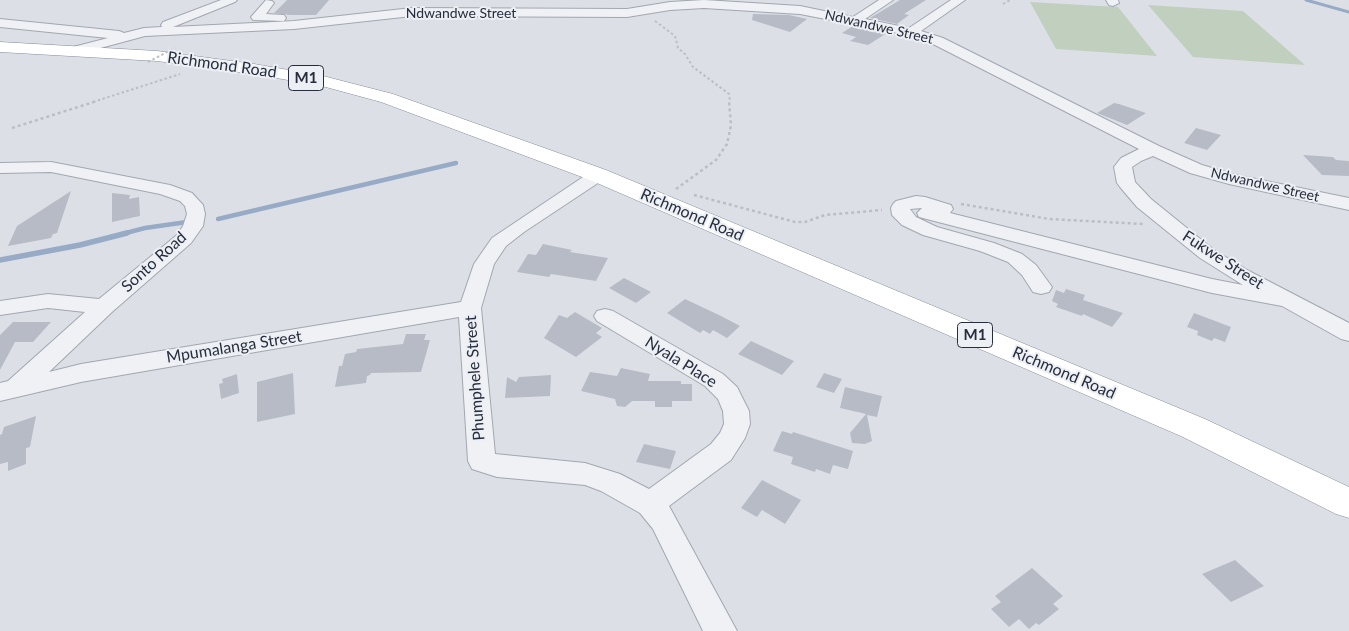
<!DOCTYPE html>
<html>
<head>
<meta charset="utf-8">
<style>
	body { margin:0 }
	canvas { display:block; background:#dce0e6 }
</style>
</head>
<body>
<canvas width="1349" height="631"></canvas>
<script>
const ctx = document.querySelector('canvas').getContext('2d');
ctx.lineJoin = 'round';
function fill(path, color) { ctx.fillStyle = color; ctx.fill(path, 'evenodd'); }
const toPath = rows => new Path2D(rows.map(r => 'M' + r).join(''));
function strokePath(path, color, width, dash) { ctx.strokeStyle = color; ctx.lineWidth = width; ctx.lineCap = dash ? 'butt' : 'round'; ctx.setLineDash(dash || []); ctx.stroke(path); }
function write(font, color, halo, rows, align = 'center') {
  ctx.font = font + ' Lato,sans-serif'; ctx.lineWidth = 4; ctx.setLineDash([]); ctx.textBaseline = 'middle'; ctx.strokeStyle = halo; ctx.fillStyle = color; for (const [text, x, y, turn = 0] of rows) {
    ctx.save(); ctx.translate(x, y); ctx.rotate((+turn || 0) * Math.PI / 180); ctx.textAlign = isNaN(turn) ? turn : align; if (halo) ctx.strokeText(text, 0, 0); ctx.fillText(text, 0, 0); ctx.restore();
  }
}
const green = toPath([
	[1030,2,1118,7,1157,56,1056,49],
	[1148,5,1243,11,1305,65,1193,57]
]);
const streamFar2 = toPath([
	[1306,0,1349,12]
]);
const streamFar1 = toPath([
	[218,219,456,163],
	[122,234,145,228,187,222]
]);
const stream = toPath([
	[0,260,80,245,127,233]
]);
const building = toPath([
	[287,0,329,0,316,15,290,15,274,13],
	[900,0,926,0,904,14,909,15,897,24,870,18],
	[753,14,789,15,807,19,790,32,752,20],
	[853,26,887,33,868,45,850,41,856,37,842,33],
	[1114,103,1119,104,1146,113,1127,125,1097,113],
	[1196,128,1221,135,1207,150,1184,143],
	[1303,155,1333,157,1336,160,1349,161,1349,176,1322,175],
	[71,191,57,233,53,234,51,238,8,246,17,226],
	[112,193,130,195,129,199,139,197,140,216,112,222],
	[543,244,572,250,570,252,608,258,596,281,551,274,549,277,517,272,528,254,536,255],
	[624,278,651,292,636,303,609,288],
	[1066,289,1085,295,1083,300,1123,313,1112,327,1083,314,1082,316,1056,307,1058,304,1052,301,1056,290,1064,293],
	[685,299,721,316,740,326,727,338,713,330,710,334,703,330,700,333,667,313],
	[575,312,602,328,596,333,602,337,576,357,544,338,559,315,567,318],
	[1194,313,1231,327,1225,342,1214,338,1212,341,1197,335,1198,331,1187,327],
	[13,322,51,322,33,342,15,342,0,370,0,335],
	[406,334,426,334,424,340,430,340,421,372,371,373,370,375,367,376,366,383,335,387,339,366,342,366,345,354,356,352,357,349,403,344],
	[751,341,794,361,782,375,738,354],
	[621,368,650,374,648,381,681,381,681,384,692,384,692,401,672,401,672,407,655,407,655,401,632,401,625,407,617,406,615,399,581,391,590,372,617,376],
	[293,373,295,414,257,422,257,382],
	[824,373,842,379,834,393,816,387],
	[237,374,239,393,221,399,219,384,223,383,222,379],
	[551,375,550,396,505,398,507,377,516,382,519,377],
	[845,387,882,396,877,417,867,415,872,441,865,444,852,443,850,433,866,414,840,408],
	[36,416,30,447,26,448,26,464,8,471,8,462,0,464,0,435,2,434,4,427],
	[782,431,792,434,793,432,853,451,848,469,833,465,830,474,816,469,815,472,791,464,793,457,773,451],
	[644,444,676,451,670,469,636,462],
	[762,480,801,500,785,524,762,510,757,517,741,508],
	[1235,560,1264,586,1231,602,1202,574],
	[1032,568,1063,596,1053,604,1059,609,1039,625,1036,623,1029,629,1019,619,1009,627,991,609,1001,602,995,596]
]);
const pathFar1 = toPath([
	[1003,4,1010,0],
	[655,21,675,36,678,48,685,54,693,67,729,94,730,102],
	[93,102,180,74]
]);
const path = toPath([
	[12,128,97,101],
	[676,189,716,160,727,144,731,125,729,101],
	[694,195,795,222,805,222,825,215,882,210],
	[961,204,1049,219,1143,224]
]);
const minor = toPath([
	[221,0,237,0,235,2,173,27,294,21,412,8,627,9,670,2,704,0,800,6,853,17,879,0,893,0,865,19,909,28,951,0,965,0,921,31,943,38,1159,146,1202,165,1232,174,1349,198,1349,210,1229,184,1190,173,1153,156,1141,161,1132,167,1135,182,1151,199,1214,250,1249,271,1349,323,1349,341,1341,339,1282,306,1212,293,919,217,917,213,922,208,910,209,916,217,937,227,994,243,1022,254,1036,265,1052,287,1049,292,1041,294,1033,292,1022,275,1008,262,980,251,923,235,902,225,892,215,891,208,893,204,896,201,916,196,925,197,951,205,953,209,950,213,1212,279,1243,285,1200,258,1137,207,1120,187,1117,183,1114,167,1121,158,1139,149,933,44,908,35,800,14,704,8,670,10,627,17,412,16,294,29,145,36,78,54,73,53,71,50,73,47,108,38,0,27,0,19,119,31,124,33,144,28,162,27,161,25,163,22,221,0],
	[266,0,272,1,274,3,266,14,284,15,286,18,284,21,253,20,251,17,266,0],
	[1106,0,1118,0,1119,3,1113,6,1109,5,1106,0],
	[51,162,170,185,192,193,203,205,205,214,203,226,191,243,112,312,49,372,81,364,461,302,474,264,492,238,592,171,598,170,604,171,607,175,604,179,524,232,506,246,494,264,481,308,495,454,585,463,620,474,649,489,711,444,720,433,724,424,723,411,718,399,705,386,597,321,594,316,597,311,605,309,613,311,723,374,737,387,749,411,750,424,745,438,731,460,669,506,737,631,703,631,653,529,640,513,601,491,585,485,497,477,472,469,468,461,459,317,81,382,0,401,0,383,8,381,85,312,48,308,0,315,0,301,48,294,99,299,177,235,183,226,187,214,185,206,180,201,160,194,51,172,0,173,0,163,51,162]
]);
const highway = toPath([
	[0,42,157,51,254,64,323,76,393,94,606,170,1205,419,1349,487,1349,518,1336,514,1183,437,590,180,381,102,322,86,254,74,157,61,0,52,0,42]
]);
const pathBridge = toPath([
	[148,62,175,48]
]);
const farStreetnames = [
	["Ndwandwe Street",461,13],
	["Ndwandwe Street",879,27,13],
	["Ndwandwe Street",1265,185,13]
];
const shields = [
	[306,78,35],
	[975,335,35]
];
const shieldNames = [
	["M1",306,78],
	["M1",975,335]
];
const streetNames = [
	["Richmond Road",222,65,8],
	["Richmond Road",692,215,23],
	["Fukwe Street",1223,260,33],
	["Sonto Road",154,262,-42],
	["Mpumalanga Street",234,347,-9],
	["Nyala Place",681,362,32],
	["Richmond Road",1064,373,23],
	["Phumphele Street",475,378,-94]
];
fill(green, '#c1d0be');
strokePath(streamFar2, '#98abc6', 3);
strokePath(streamFar1, '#98abc6', 4.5);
strokePath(stream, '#98abc6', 5.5);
fill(building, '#b7bbc6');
strokePath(minor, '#a2a7b0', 2);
strokePath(highway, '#848c9c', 1);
strokePath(pathFar1, '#bbbec5', 2, [2.5, 2.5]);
strokePath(path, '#bbbec5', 2.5, [3, 3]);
fill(minor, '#eff1f5');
fill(highway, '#fff');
strokePath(pathBridge, '#bbbec5', 2, [2.5, 2.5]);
write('14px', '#272d3c', '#eceff4', farStreetnames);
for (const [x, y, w] of shields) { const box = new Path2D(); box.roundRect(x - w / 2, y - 12.5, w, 25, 4); ctx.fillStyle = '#eceff4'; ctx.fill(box); strokePath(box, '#272d3c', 1); }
write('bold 15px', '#272d3c', null, shieldNames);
write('16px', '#272d3c', '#eceff4', streetNames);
</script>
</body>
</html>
